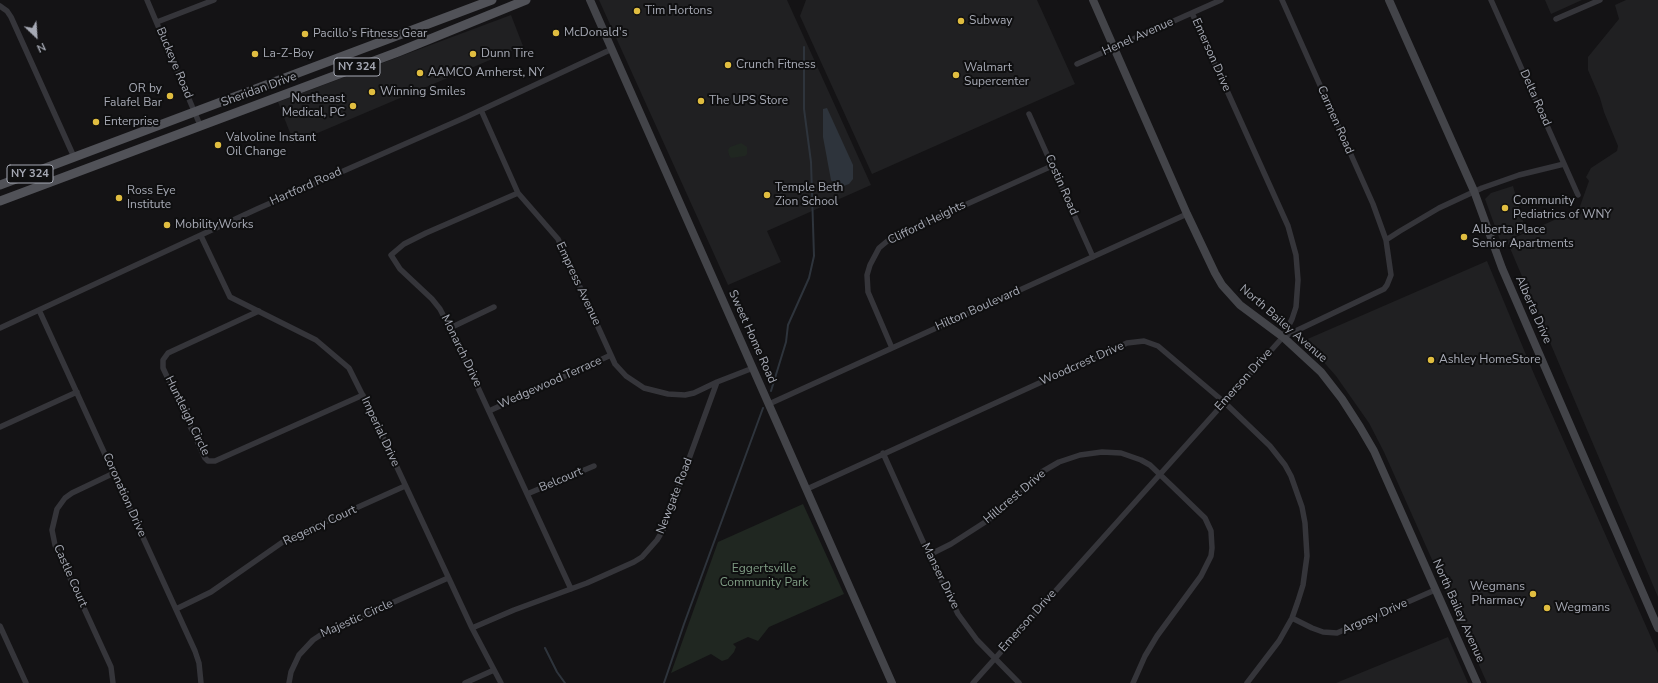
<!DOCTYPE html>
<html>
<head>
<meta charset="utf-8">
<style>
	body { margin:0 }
	#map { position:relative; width:1658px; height:683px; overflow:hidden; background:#141315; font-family:"Nunito Sans",sans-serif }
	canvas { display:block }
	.north { position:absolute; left:16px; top:16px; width:40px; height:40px; -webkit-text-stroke:3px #0f0f10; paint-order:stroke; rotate:155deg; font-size:11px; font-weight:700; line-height:16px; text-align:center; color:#a6a9b4 }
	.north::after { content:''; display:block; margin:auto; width:14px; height:18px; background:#a6a9b4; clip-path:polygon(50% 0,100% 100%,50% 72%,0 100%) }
</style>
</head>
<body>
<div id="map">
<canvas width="1658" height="683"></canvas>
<div class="north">N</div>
</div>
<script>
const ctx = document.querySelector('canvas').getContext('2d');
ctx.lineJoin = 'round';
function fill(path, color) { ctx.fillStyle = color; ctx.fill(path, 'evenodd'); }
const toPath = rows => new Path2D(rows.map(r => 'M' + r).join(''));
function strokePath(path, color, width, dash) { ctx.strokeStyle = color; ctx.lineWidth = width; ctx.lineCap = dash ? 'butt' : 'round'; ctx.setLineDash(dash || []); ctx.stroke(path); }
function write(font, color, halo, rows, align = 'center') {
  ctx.font = font + ' "Nunito Sans",sans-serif'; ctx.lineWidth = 4; ctx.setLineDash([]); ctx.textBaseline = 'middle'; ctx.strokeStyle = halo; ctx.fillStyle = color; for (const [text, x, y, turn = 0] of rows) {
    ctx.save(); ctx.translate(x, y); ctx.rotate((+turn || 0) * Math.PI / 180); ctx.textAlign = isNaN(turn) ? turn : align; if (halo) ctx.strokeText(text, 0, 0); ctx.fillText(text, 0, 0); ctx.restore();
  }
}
const built = toPath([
	[599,0,787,0,871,185,767,231,781,262,728,285],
	[806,0,1037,0,1075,84,872,174,800,16],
	[1545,0,1582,0,1551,14],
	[1626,0,1658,0,1658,597,1507,241,1579,209,1589,181,1586,177,1591,168,1617,151,1618,146,1604,112,1600,98,1588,70,1588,57,1619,19,1615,5],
	[511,15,523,46,294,143,278,102],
	[1513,186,1526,231,1501,243,1485,199,1491,193],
	[1487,261,1534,374,1658,653,1658,683,1487,683,1384,452,1369,423,1336,376,1321,359,1303,341],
	[1448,637,1468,683,1336,683]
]);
const green = toPath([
	[741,143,747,147,747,154,745,156,731,158,729,155,728,150,730,147],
	[803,504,844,594,769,627,758,641,748,637,733,644,736,647,734,652,728,659,722,661,711,654,671,673,718,542]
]);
const water = toPath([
	[827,108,853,165,853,179,849,184,841,187,835,186,831,180,823,137,823,109]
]);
const stream = toPath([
	[771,391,786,342,788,325,809,278,814,256,811,162,804,109,804,47],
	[545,648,557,672,565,683],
	[664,683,684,624,763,408]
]);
const street = toPath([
	[147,0,200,125],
	[1282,0,1373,204,1386,240],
	[1491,0,1578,195],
	[0,6,7,11,11,17,74,157],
	[1556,19,1600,0],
	[157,22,214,0],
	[1077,64,1221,0],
	[481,110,518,193,558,239,615,364,626,376,644,388,668,394,685,395,694,393,717,382],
	[1029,114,1093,257],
	[518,193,426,233,404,244,391,255,400,269,432,299,440,309,456,340,571,589],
	[201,236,230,297,316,340,349,368,374,418,472,628,501,683],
	[39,310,195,651,199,663,201,683],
	[259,311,168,353,163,360,163,368,205,458,208,461,215,461,363,395],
	[0,328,257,209,464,118,612,49],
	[450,328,494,307],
	[1283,337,1384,289,1387,285,1391,275,1386,240,1400,231,1439,208,1482,188,1519,175,1564,164],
	[892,348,868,292,867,275,870,265,879,248,891,238,1052,166],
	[769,404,1187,214],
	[489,411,611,355],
	[0,427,77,392],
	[883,453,929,555,958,614,977,640,1019,683],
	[807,489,1127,343,1144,341,1158,346,1224,402,1270,446,1285,465,1291,476,1302,507,1305,523,1307,556,1303,585,1298,601,1292,618,1279,641,1247,683],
	[527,494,594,466],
	[929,555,951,544,993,517,1040,473,1059,462,1080,455,1102,452,1121,453,1141,460,1150,465,1173,487,1205,518,1211,531,1212,548,1211,556,1201,576,1157,636,1145,656,1133,683],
	[176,609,211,592,287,539,405,486],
	[1292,618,1312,628,1323,632,1337,633,1435,590],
	[0,626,26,683],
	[472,628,514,610,587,583,634,562,642,557,657,540,663,530,717,382,753,368],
	[113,683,111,667,55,545,52,530,57,509,65,498,72,493,114,473],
	[289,683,291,672,299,655,313,640,322,634,448,578],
	[465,683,494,670],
	[973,683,1283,337,1292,319,1296,307,1298,280,1296,255,1288,226,1192,13]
]);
const secondary = toPath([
	[590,0,892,683],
	[1093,0,1187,214,1215,273,1222,285,1240,305,1283,337,1321,372,1342,399,1360,427,1374,451,1477,683],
	[1389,0,1474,191,1502,268,1658,628]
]);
const primary = toPath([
	[0,185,492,0],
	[0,201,398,52,526,0]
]);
const markers = [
	[637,11,4,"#e0bd40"],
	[961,21,4,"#e0bd40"],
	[556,33,4,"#e0bd40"],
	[305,34,4,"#e0bd40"],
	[255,54,4,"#e0bd40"],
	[473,54,4,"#e0bd40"],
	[728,65,4,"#e0bd40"],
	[420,73,4,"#e0bd40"],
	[956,75,4,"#e0bd40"],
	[372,92,4,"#e0bd40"],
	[170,96,4,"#e0bd40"],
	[701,101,4,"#e0bd40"],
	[353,106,4,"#e0bd40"],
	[96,122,4,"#e0bd40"],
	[218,145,4,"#e0bd40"],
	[767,195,4,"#e0bd40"],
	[119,198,4,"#e0bd40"],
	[1505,208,4,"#e0bd40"],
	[167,225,4,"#e0bd40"],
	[1464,237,4,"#e0bd40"],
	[1431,360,4,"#e0bd40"],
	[1533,594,4,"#e0bd40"],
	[1547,608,4,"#e0bd40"]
];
const shields = [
	[357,67,46],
	[30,174,46]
];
const shieldNames = [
	["NY 324",357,67],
	["NY 324",30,174]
];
const poiNames = [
	["Tim Hortons",645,11],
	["Subway",969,21],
	["McDonald's",564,33],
	["Pacillo's Fitness Gear",313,34],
	["La-Z-Boy",263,54],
	["Dunn Tire",481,54],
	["Crunch Fitness",736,65],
	["Walmart",964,68],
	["Supercenter",964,82],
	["AAMCO Amherst, NY",428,73],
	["OR by",162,89,"right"],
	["Falafel Bar",162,103,"right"],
	["Winning Smiles",380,92],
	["Northeast",345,99,"right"],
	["Medical, PC",345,113,"right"],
	["The UPS Store",709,101],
	["Enterprise",104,122],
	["Valvoline Instant",226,138],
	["Oil Change",226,152],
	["Temple Beth",775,188],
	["Zion School",775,202],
	["Ross Eye",127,191],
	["Institute",127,205],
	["Community",1513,201],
	["Pediatrics of WNY",1513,215],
	["MobilityWorks",175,225],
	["Alberta Place",1472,230],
	["Senior Apartments",1472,244],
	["Ashley HomeStore",1439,360],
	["Wegmans",1525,587,"right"],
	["Pharmacy",1525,601,"right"],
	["Wegmans",1555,608]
];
const streetNames = [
	["Henel Avenue",1138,37,-24],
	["Emerson Drive",1211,55,66],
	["Buckeye Road",174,63,67],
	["Sheridan Drive",259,90,-20],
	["Delta Road",1535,98,66],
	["Carmen Road",1335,120,66],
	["Costin Road",1061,185,66],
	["Hartford Road",306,187,-24],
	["Clifford Heights",927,223,-26],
	["Empress Avenue",578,284,65],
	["Hilton Boulevard",978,309,-24],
	["Alberta Drive",1533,310,66],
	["North Bailey Avenue",1283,324,41],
	["Sweet Home Road",752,337,66],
	["Monarch Drive",461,351,64],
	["Woodcrest Drive",1082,364,-24],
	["Emerson Drive",1244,380,-48],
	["Wedgewood Terrace",550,383,-24],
	["Huntleigh Circle",187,416,64],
	["Imperial Drive",380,432,65],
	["Belcourt",561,480,-23],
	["Coronation Drive",124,495,66],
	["Newgate Road",675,496,-69],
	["Hillcrest Drive",1015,497,-40],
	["Regency Court",320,526,-25],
	["Castle Court",70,576,66],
	["Manser Drive",940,576,64],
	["North Bailey Avenue",1458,611,66],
	["Argosy Drive",1375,617,-24],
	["Majestic Circle",357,619,-24],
	["Emerson Drive",1028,621,-48]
];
const parkNames = [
	["Eggertsville",764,569],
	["Community Park",764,583]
];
fill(built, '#202022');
fill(green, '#202721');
fill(water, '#2e343c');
strokePath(stream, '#2e343c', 2);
strokePath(street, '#35353a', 5.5);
strokePath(secondary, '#434449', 8);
strokePath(primary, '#515258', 9);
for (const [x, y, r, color] of markers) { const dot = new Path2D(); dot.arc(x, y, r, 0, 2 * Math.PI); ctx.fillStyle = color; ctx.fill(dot); strokePath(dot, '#0f0f10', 1.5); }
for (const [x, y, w] of shields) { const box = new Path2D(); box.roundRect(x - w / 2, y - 9, w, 18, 3); ctx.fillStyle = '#0f0f10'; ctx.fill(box); strokePath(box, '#a6a9b4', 1); }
write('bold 11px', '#a6a9b4', null, shieldNames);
write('12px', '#a6a9b4', '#0f0f10', poiNames, 'left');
write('12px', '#a6a9b4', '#0f0f10', streetNames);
write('12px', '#7f9d84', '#0f0f10', parkNames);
</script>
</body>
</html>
